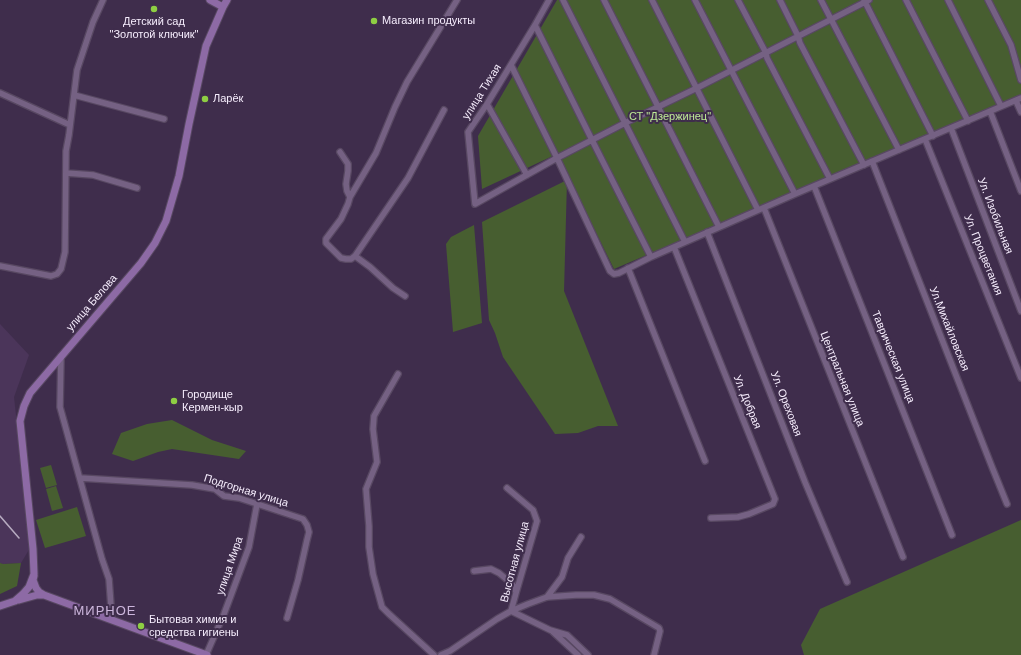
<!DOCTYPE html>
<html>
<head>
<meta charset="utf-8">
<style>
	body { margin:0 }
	canvas { display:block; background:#3f2d4c }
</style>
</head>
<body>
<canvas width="1021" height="655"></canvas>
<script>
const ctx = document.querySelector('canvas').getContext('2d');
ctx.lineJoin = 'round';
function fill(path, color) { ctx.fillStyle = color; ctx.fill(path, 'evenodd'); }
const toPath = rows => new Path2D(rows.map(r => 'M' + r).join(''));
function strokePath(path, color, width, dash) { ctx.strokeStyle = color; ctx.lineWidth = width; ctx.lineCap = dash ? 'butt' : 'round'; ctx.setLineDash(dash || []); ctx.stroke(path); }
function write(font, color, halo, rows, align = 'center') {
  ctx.font = font + ' Helvetica,sans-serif'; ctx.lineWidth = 4; ctx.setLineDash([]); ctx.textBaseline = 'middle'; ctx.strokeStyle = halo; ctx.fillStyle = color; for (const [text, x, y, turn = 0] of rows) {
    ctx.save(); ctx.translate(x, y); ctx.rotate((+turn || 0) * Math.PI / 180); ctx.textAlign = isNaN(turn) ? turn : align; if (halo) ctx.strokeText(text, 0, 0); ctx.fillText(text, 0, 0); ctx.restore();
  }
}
const built = toPath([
	[0,324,29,355,14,397,30,548,21,563,3,564,0,563]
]);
const green = toPath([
	[557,0,1021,0,1021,104,1016,97,614,269,557,154,482,189,478,136],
	[567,180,564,291,618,426,598,426,578,433,555,434,503,357,495,333,489,320,482,222],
	[474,225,482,323,453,332,446,244,451,237],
	[172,420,212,440,246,451,239,459,172,449,158,452,133,461,112,454,121,433,147,424],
	[51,465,57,485,46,488,40,468],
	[56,486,63,508,52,511,46,489],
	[77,507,86,536,45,548,36,520],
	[1021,520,1021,655,804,655,801,645,820,609],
	[0,563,3,564,21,563,17,586,0,594]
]);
const street = toPath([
	[549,0,535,25,487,104,468,132,475,204,557,158,625,123,697,88,869,0],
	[563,0,685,242],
	[604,0,719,227],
	[652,0,758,210],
	[695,0,795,194],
	[738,0,766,53,767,58,830,179],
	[780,0,798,36,800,43,864,165],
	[821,0,899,150],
	[864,0,933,136],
	[906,0,968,121],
	[948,0,1001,106],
	[988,0,1011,45,1021,80],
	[535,25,592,140,651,257],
	[511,65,557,158,610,271,614,274,619,273,651,257,795,194,1021,98],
	[0,93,70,125],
	[74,95,164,119],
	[1016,101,1021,112],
	[487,104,527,175],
	[990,111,1021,191],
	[951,128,1021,311],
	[925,139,1021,378],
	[340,152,348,164,348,171,346,184,347,191,350,197,348,204,341,219,326,239,326,243,341,258,346,259,351,259,355,256,370,267,393,288,405,296],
	[872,161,992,467,1007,504],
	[66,173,93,175,137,188],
	[814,186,952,535],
	[350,197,376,153,395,107,407,82,457,0],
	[764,208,903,557],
	[707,232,805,482,847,582],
	[674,247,775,499,773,504,749,514,738,517,711,518],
	[355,256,408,178,444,110],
	[0,266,51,276,57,274,61,269,65,252,66,151,69,135,77,70,93,22,103,0],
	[628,268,705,461],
	[61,356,60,407,102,559,109,579,112,620],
	[398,374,374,416,373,429,377,462,366,489,369,526,369,547,373,574,382,607,389,614,434,655],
	[80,478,192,485,215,489,224,496,239,498,303,519,307,525,309,532,307,540,298,580,287,618],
	[507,488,533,510,537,521,516,593,511,611],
	[474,571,491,569,499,573,511,583,514,587,516,592],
	[547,597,562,577,568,558,581,537],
	[511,611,528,604,547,597,576,595,594,595,610,599,659,628,660,631,654,655],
	[552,631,578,655],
	[206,655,224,614,249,547,257,504],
	[441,655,450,651,497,619,511,611,550,630,567,635,588,655]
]);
const secondary = toPath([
	[210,0,223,7],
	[34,576,33,580,36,588,39,592,44,595],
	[19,600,37,595,44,595,207,655],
	[0,606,15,601,23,594,29,587,34,574,33,549,20,421,24,406,30,393,141,263,155,243,166,221,179,176,189,124,206,46,223,7,227,0]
]);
const rail = toPath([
	[0,516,19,538]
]);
const markers = [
	[154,9,4,"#8ece43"],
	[374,21,4,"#8ece43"],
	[205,99,4,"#8ece43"],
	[174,401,4,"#8ece43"],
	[141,626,4,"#8ece43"]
];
const poiNames = [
	["Магазин продукты",382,21],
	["Детский сад",154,22,"center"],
	["\"Золотой ключик\"",154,35,"center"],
	["Ларёк",213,99],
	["Городище",182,395],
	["Кермен-кыр",182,408],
	["Бытовая химия и",149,620],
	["средства гигиены",149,633]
];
const streetNames = [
	["улица Тихая",482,92,-58],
	["Ул. Изобильная",995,216,69],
	["Ул. Процветания",983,255,68],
	["улица Белова",92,303,-49],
	["Ул.Михайловская",949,329,68],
	["Таврическая улица",893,357,68],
	["Центральная улица",842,379,68],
	["Ул. Добрая",747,402,68],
	["Ул. Ореховая",786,404,69],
	["Подгорная улица",246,491,17],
	["Высотная улица",515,562,-75],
	["улица Мира",230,566,-71]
];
const parkNames = [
	["СТ \"Дзержинец\"",670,117]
];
const quarterNames = [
	["МИРНОЕ",105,611]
];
fill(built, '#4b355a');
fill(green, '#475e30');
strokePath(street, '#584862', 8);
strokePath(secondary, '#584862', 9);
strokePath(street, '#756183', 5.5);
strokePath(secondary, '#8d6aa5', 7);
strokePath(rail, '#b7abc0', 1.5);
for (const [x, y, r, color] of markers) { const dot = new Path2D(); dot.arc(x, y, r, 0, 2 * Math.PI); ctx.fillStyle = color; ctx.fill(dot); strokePath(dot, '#3f2d4c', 1.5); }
write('11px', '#f6edfd', '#3f2d4c', poiNames, 'left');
write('11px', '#f6edfd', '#3f2d4c', streetNames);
write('11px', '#beea96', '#3f2d4c', parkNames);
ctx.letterSpacing = '1px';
write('13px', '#ccb6dc', '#3f2d4c', quarterNames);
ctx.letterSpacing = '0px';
</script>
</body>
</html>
